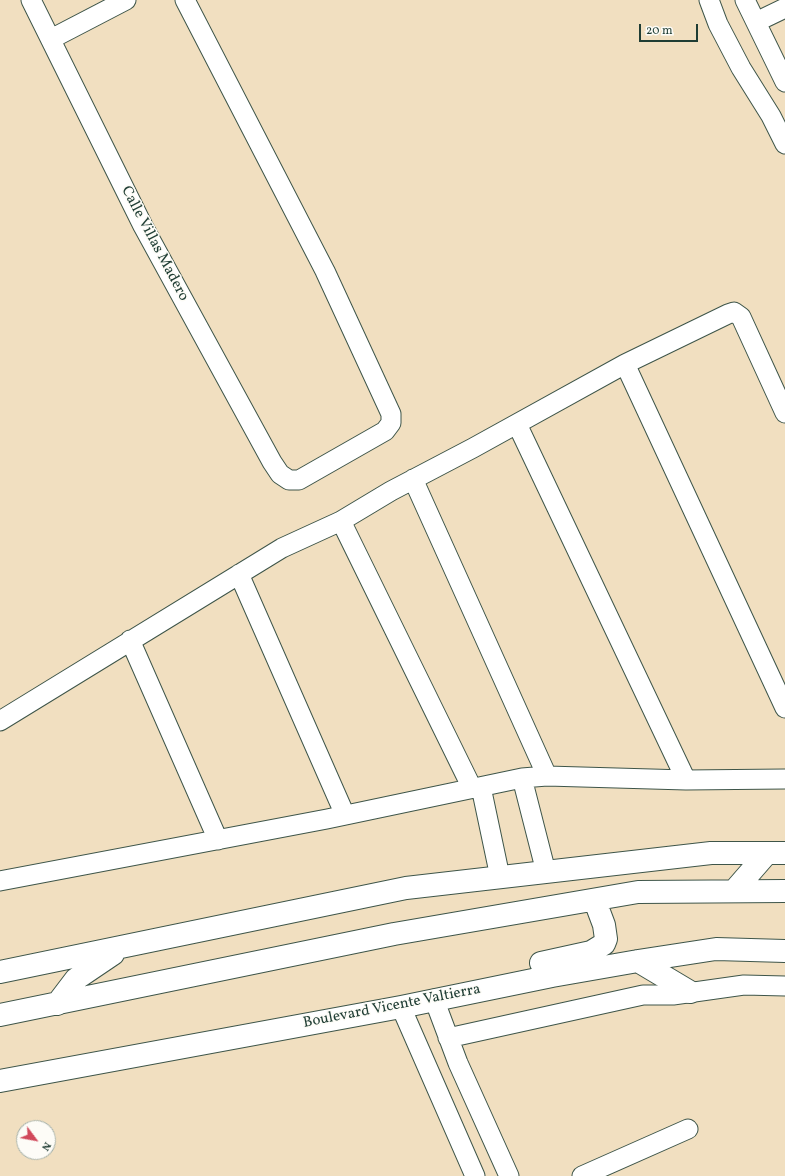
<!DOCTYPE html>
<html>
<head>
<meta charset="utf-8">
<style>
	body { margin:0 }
	#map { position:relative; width:785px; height:1176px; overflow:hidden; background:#f1dfc0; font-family:Vollkorn,serif }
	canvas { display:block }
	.north { position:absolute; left:16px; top:1120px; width:40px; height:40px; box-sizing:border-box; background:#fdfcf7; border:1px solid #a4b0a9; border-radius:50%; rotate:122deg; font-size:11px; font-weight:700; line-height:16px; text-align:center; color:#1f3d34 }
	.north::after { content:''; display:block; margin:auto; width:14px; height:18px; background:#d1495b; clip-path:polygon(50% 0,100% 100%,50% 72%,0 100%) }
	.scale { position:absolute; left:639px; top:24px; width:59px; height:18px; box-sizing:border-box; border:2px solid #1f3d34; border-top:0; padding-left:5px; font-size:12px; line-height:14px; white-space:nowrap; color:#1f3d34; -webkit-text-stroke:3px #fdfcf7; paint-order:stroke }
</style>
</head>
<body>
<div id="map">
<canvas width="785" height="1176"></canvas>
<div class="north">N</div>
<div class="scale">20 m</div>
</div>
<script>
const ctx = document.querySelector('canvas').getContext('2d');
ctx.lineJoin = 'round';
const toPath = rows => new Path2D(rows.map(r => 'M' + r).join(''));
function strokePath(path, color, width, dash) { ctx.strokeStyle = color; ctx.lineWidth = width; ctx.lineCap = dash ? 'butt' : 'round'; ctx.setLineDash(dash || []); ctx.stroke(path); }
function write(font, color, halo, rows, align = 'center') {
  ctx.font = font + ' Vollkorn,serif'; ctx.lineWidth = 3; ctx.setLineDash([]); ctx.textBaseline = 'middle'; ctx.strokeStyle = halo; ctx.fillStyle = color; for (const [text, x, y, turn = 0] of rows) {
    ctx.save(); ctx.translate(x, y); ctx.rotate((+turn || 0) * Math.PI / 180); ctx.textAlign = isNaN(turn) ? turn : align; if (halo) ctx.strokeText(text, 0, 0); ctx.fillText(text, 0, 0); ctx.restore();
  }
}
const minor = toPath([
	[31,0,143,226,272,462,280,474,289,480,299,480,385,431,391,423,391,414,325,271,185,0],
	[709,0,718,24,741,68,771,116,785,144],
	[745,0,785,82],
	[756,22,785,8],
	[51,39,126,0],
	[625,364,785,708],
	[517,424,686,780],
	[341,521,472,788],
	[239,574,345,815],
	[130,640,218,840],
	[0,721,282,548,341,521,391,491,473,448,625,364,728,314,734,312,741,317,785,413],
	[547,776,686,780,785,779],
	[522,778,546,872],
	[481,787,500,877],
	[0,881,327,819,522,778,547,776,413,479],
	[434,999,458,1063,509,1176],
	[401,1007,475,1176],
	[448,1038,643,995,673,995,744,985,785,986],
	[582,1176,688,1129]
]);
const tertiary = toPath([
	[734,891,767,853],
	[638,961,690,992],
	[541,963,591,952,604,944,606,939,604,925,595,901],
	[0,972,406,888,711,853,785,853],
	[57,1004,76,979,113,954],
	[0,1015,394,934,638,892,785,891],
	[0,1081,401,1007,552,976,638,961,716,949,785,951]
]);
const streetNames = [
	["Calle Villas Madero",154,244,62],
	["Boulevard Vicente Valtierra",392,1007,-11]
];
strokePath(minor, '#3e5549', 21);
strokePath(tertiary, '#3e5549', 24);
strokePath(minor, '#fff', 19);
strokePath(tertiary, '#fff', 22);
write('15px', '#1f3d34', '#fdfcf7', streetNames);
</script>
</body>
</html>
